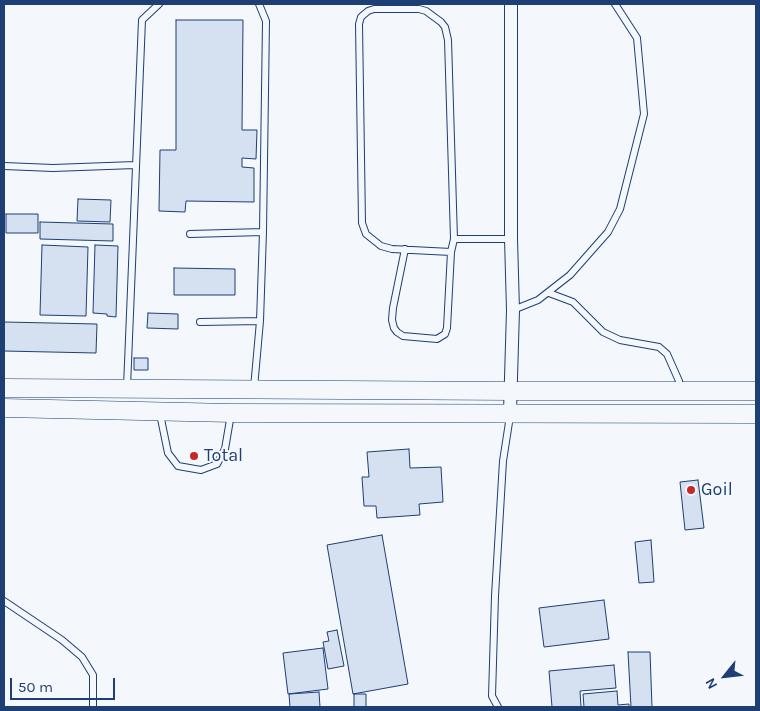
<!DOCTYPE html>
<html>
<head>
<meta charset="utf-8">
<style>
	body { margin:0 }
	#map { position:relative; width:760px; height:711px; overflow:hidden; background:#f4f7fb; font-family:Karla,sans-serif }
	canvas { display:block }
	.frame { position:absolute; inset:0; border:5px solid #1d3f73; pointer-events:none }
	.north { position:absolute; left:700px; top:651px; width:50px; height:50px; -webkit-text-stroke:4px #f4f7fb; paint-order:stroke; rotate:241deg; font-size:14px; font-weight:700; line-height:20px; text-align:center; color:#1d3f73 }
	.north::after { content:''; display:block; margin:auto; width:18px; height:22px; background:#1d3f73; clip-path:polygon(50% 0,100% 100%,50% 72%,0 100%) }
	.scale { position:absolute; left:10px; top:678px; width:105px; height:22px; box-sizing:border-box; border:2px solid #1d3f73; border-top:0; padding-left:6px; font-size:15px; line-height:18px; white-space:nowrap; color:#1d3f73; -webkit-text-stroke:4px #f4f7fb; paint-order:stroke }
</style>
</head>
<body>
<div id="map">
<canvas width="760" height="711"></canvas>
<div class="frame"></div>
<div class="north">N</div>
<div class="scale">50 m</div>
</div>
<script>
const ctx = document.querySelector('canvas').getContext('2d');
ctx.lineJoin = 'round';
function fill(path, color) { ctx.fillStyle = color; ctx.fill(path, 'evenodd'); }
const toPath = rows => new Path2D(rows.map(r => 'M' + r).join(''));
function strokePath(path, color, width, dash) { ctx.strokeStyle = color; ctx.lineWidth = width; ctx.lineCap = dash ? 'butt' : 'round'; ctx.setLineDash(dash || []); ctx.stroke(path); }
function write(font, color, halo, rows, align = 'center') {
  ctx.font = font + ' Karla,sans-serif'; ctx.lineWidth = 4; ctx.setLineDash([]); ctx.textBaseline = 'middle'; ctx.strokeStyle = halo; ctx.fillStyle = color; for (const [text, x, y, turn = 0] of rows) {
    ctx.save(); ctx.translate(x, y); ctx.rotate((+turn || 0) * Math.PI / 180); ctx.textAlign = isNaN(turn) ? turn : align; if (halo) ctx.strokeText(text, 0, 0); ctx.fillText(text, 0, 0); ctx.restore();
  }
}
const building = toPath([
	[176,20,243,20,242,130,257,130,256,159,242,158,242,167,254,168,254,202,186,201,185,212,159,211,160,150,176,150,176,20],
	[78,199,111,200,110,222,77,221,78,199],
	[6,214,38,214,38,233,6,233,6,214],
	[40,222,113,224,113,241,40,239,40,222],
	[42,245,88,247,86,316,40,315,42,245],
	[95,245,118,246,116,317,107,316,107,314,93,313,95,245],
	[174,268,235,269,235,295,174,295,174,268],
	[148,313,178,314,178,329,147,328,148,313],
	[4,322,97,324,96,353,4,351,4,322],
	[134,358,148,358,148,370,134,370,134,358],
	[409,449,410,468,441,467,443,502,419,504,420,515,377,518,376,506,364,506,362,477,369,477,367,452,409,449],
	[698,480,704,528,685,530,680,482,698,480],
	[382,535,408,684,353,694,327,545,382,535],
	[651,540,654,582,639,583,635,542,651,540],
	[604,600,609,639,544,647,539,608,604,600],
	[337,630,344,666,328,669,323,642,329,641,327,632,337,630],
	[323,648,328,689,288,694,283,653,323,648],
	[628,652,650,652,652,707,631,707,628,652],
	[614,665,616,688,580,691,581,707,552,707,549,671,614,665],
	[617,691,618,705,629,704,629,707,584,707,583,694,617,691],
	[319,692,320,707,290,707,289,694,319,692],
	[354,694,366,694,366,707,354,707,354,694]
]);
const lane = toPath([
	[4,166,53,168,135,165],
	[190,234,263,232],
	[454,239,511,239],
	[405,249,393,308,392,320,394,328,397,332,403,336,437,339,445,334,447,328,451,252,454,239,448,40,445,27,441,22,426,11,419,9,374,9,368,11,361,17,359,24,362,223,366,234,381,246,392,249,451,252],
	[549,293,573,302,603,332,620,340,659,347,667,354,679,381,680,390],
	[513,310,538,300,570,275,608,232,620,209,644,114,637,38,615,4],
	[200,322,260,321],
	[127,387,142,20,159,4],
	[254,388,260,321,263,232,266,21,259,4],
	[160,414,168,453,178,466,201,470,217,464,225,449,231,414],
	[4,601,62,640,82,657,93,675,93,707],
	[498,707,492,696,495,596,503,461,510,416]
]);
const street = toPath([
	[510,412,513,310,511,239,511,4]
]);
const secondary = toPath([
	[4,388,511,391,756,391],
	[4,408,232,413,756,414]
]);
const markers = [
	[194,456,5,"#c62828"],
	[691,490,5,"#c62828"]
];
const poiNames = [
	["Total",204,456],
	["Goil",701,490]
];
fill(building, '#d5e0f0');
strokePath(building, '#1d3f73', 1);
strokePath(lane, '#1d3f73', 8);
strokePath(street, '#1d3f73', 14);
strokePath(secondary, '#1d3f73', 19);
strokePath(lane, '#f4f7fb', 6);
strokePath(street, '#f4f7fb', 12);
strokePath(secondary, '#f4f7fb', 18);
for (const [x, y, r, color] of markers) { const dot = new Path2D(); dot.arc(x, y, r, 0, 2 * Math.PI); ctx.fillStyle = color; ctx.fill(dot); strokePath(dot, '#f4f7fb', 2); }
write('18px', '#1d3f73', '#f4f7fb', poiNames, 'left');
</script>
</body>
</html>
